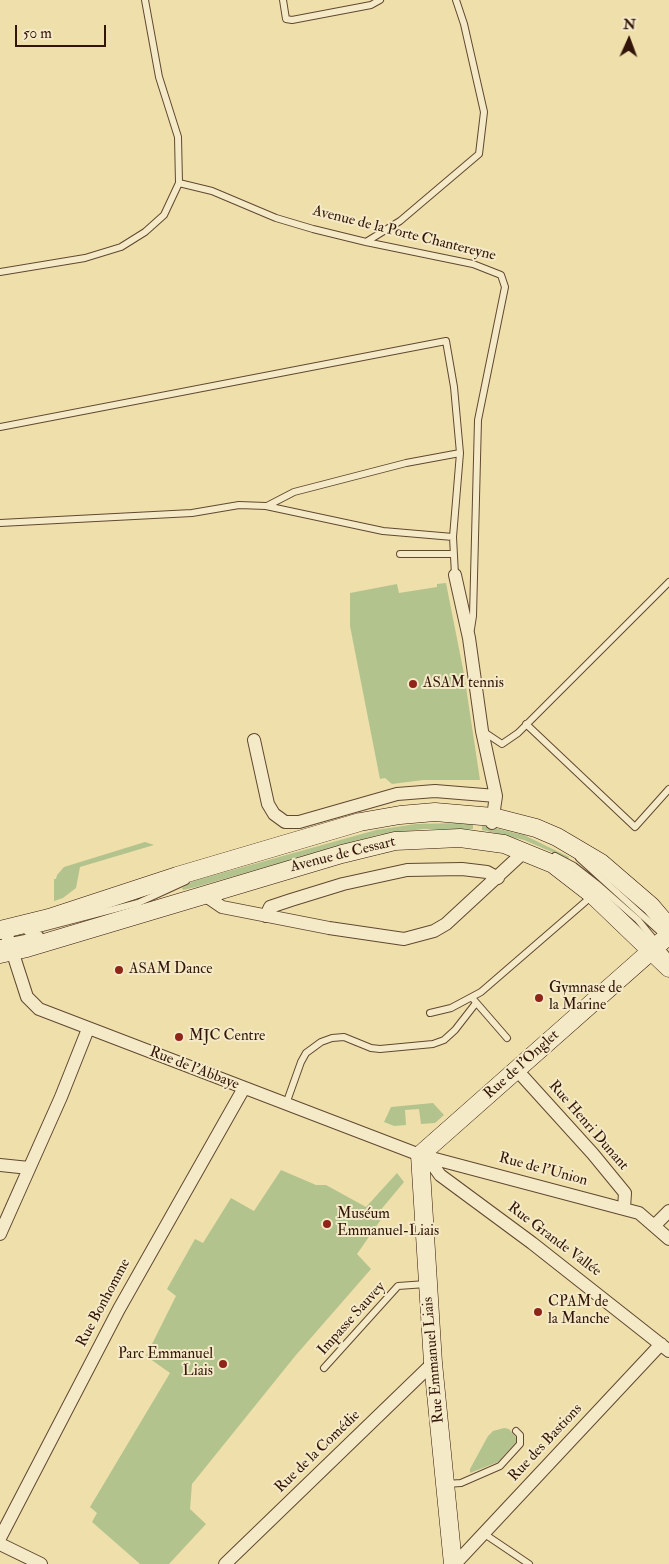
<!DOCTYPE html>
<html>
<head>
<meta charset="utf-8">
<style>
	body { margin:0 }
	#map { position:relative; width:669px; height:1564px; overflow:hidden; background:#efdfab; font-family:"IM FELL Double Pica",serif }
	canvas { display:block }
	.north { position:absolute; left:604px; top:15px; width:50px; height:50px; -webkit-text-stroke:4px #f5eac8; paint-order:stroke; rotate:2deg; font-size:14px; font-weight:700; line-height:20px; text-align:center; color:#321508 }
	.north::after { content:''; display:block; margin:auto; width:18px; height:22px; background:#321508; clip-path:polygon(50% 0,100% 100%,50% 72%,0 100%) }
	.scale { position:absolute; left:15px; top:25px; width:91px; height:22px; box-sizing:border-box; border:2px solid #321508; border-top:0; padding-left:6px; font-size:15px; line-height:18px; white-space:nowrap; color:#321508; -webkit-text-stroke:4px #f5eac8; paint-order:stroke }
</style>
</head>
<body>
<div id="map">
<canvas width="669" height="1564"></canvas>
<div class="north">N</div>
<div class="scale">50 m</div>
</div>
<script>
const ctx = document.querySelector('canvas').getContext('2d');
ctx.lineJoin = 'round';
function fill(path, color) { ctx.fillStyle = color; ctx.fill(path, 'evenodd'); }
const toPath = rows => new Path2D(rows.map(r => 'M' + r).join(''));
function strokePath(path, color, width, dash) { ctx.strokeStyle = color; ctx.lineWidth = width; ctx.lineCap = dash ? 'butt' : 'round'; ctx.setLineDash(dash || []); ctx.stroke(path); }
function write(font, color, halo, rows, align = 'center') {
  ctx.font = font + ' "IM FELL Double Pica",serif'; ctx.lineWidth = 4; ctx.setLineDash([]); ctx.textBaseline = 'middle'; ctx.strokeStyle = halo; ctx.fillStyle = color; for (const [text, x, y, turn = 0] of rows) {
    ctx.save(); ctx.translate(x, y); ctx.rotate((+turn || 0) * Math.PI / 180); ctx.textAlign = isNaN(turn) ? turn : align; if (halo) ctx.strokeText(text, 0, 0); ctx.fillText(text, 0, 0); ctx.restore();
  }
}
const green = toPath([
	[446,583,464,674,480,780,423,780,392,784,385,778,380,779,350,626,350,593,397,584,399,593,437,587,437,584],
	[459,823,473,824,473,829,423,829,378,835,196,887,183,890,182,888,193,881,376,830,416,824],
	[482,825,524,835,569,857,568,859,524,840,482,830],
	[145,842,154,845,80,867,76,888,63,898,54,901,54,879,56,879,57,875,64,867],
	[433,1103,444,1115,435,1123,421,1124,419,1109,405,1110,406,1125,394,1126,384,1122,391,1107],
	[281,1170,316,1185,326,1185,366,1207,397,1173,404,1182,379,1212,382,1218,357,1254,371,1269,296,1355,192,1484,190,1509,206,1524,169,1564,140,1564,92,1522,97,1513,90,1507,170,1373,146,1356,176,1296,167,1289,195,1239,203,1243,231,1198,254,1211],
	[504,1428,509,1429,518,1440,498,1462,470,1473,470,1469,488,1436,493,1431]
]);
const lane = toPath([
	[283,0,286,19,292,20,371,5,380,0],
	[179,183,212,191,276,218,313,229,366,242,473,264,501,275,505,287,478,420,473,616,471,629],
	[366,242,400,221,479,154,484,112,464,24,456,0],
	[0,272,85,258,121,247,145,232,164,215,179,183,178,137,159,77,145,0],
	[0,427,446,341,454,387,460,453,453,537,455,575],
	[267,506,294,492,406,463,460,453],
	[0,523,192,513,239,505,266,506,383,531,453,537],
	[400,554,453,554],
	[526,724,635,827,669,789],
	[484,732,502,744,518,733,669,582],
	[555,856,574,866,597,884,638,920,669,958],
	[579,858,666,937],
	[27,932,138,903,186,881],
	[0,943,40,935],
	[474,1000,507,1038],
	[430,1013,451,1008,481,992,592,896],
	[286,1104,301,1062,306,1053,321,1042,332,1038,344,1037,371,1048,380,1049,433,1044,444,1040,455,1030,476,1003],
	[324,1368,398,1286,426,1284],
	[446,1484,461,1483,500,1466,520,1444,520,1435,516,1431],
	[483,1533,529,1564]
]);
const street = toPath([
	[455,575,469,638,482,731,496,796,492,823],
	[254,740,268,804,274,814,285,822,299,822,397,794,435,791,496,796],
	[203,894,222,907,329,928,404,939,434,931,446,924,525,851],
	[266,916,270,907,291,900,343,884,407,870,462,869,487,872,498,878],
	[5,929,27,997,39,1009,420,1155,639,1213,669,1239],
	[516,1069,593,1154,625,1193,624,1208],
	[422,1157,435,1168,440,1175,532,1243,669,1351],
	[0,1165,29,1168],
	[654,1226,669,1211],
	[0,1234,61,1097,88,1029],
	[0,1538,119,1309,244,1088],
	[0,1544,41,1564],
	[225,1564,433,1363],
	[455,1564,661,1344]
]);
const secondary = toPath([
	[0,930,49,918,177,876,360,822,400,815,435,812,493,817,536,828,557,837,601,863,651,906,669,927],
	[0,954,27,948,342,854,395,841,460,838,504,844,553,864,593,895,669,968],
	[453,1564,433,1363,420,1155,669,935]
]);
const markers = [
	[413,684,5,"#8f2418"],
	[119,970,5,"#8f2418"],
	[539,998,5,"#8f2418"],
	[179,1037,5,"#8f2418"],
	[327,1224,5,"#8f2418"],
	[538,1312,5,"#8f2418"],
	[223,1364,5,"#8f2418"]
];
const streetNames = [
	["Avenue de la Porte Chantereyne",404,234,14],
	["Avenue de Cessart",343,855,-14],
	["Rue de l'Onglet",522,1065,-42],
	["Rue de l'Abbaye",194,1069,21],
	["Rue Henri Dunant",588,1126,49],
	["Rue de l'Union",543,1170,15],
	["Rue Grande Vallée",554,1240,37],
	["Rue Bonhomme",104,1303,-62],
	["Impasse Sauvey",352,1319,-48],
	["Rue Emmanuel Liais",434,1360,-95],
	["Rue des Bastions",546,1443,-47],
	["Rue de la Comédie",318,1452,-44]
];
const poiNames = [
	["ASAM tennis",423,684],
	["ASAM Dance",129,970],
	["Gymnase de",549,989],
	["la Marine",549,1006],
	["MJC Centre",189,1037],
	["Muséum",337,1215],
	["Emmanuel-Liais",337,1232],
	["CPAM de",548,1303],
	["la Manche",548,1320],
	["Parc Emmanuel",213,1355,"right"],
	["Liais",213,1372,"right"]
];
fill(green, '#b3c38d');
strokePath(lane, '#614831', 8);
strokePath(street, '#614831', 14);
strokePath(secondary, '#321508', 19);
strokePath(lane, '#f5eac8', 6);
strokePath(street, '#f5eac8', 12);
strokePath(secondary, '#f5eac8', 18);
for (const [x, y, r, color] of markers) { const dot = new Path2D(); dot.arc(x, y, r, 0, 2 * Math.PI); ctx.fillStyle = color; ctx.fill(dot); strokePath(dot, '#f5eac8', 2); }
write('15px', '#321508', '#f5eac8', streetNames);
write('15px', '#321508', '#f5eac8', poiNames, 'left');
</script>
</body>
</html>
